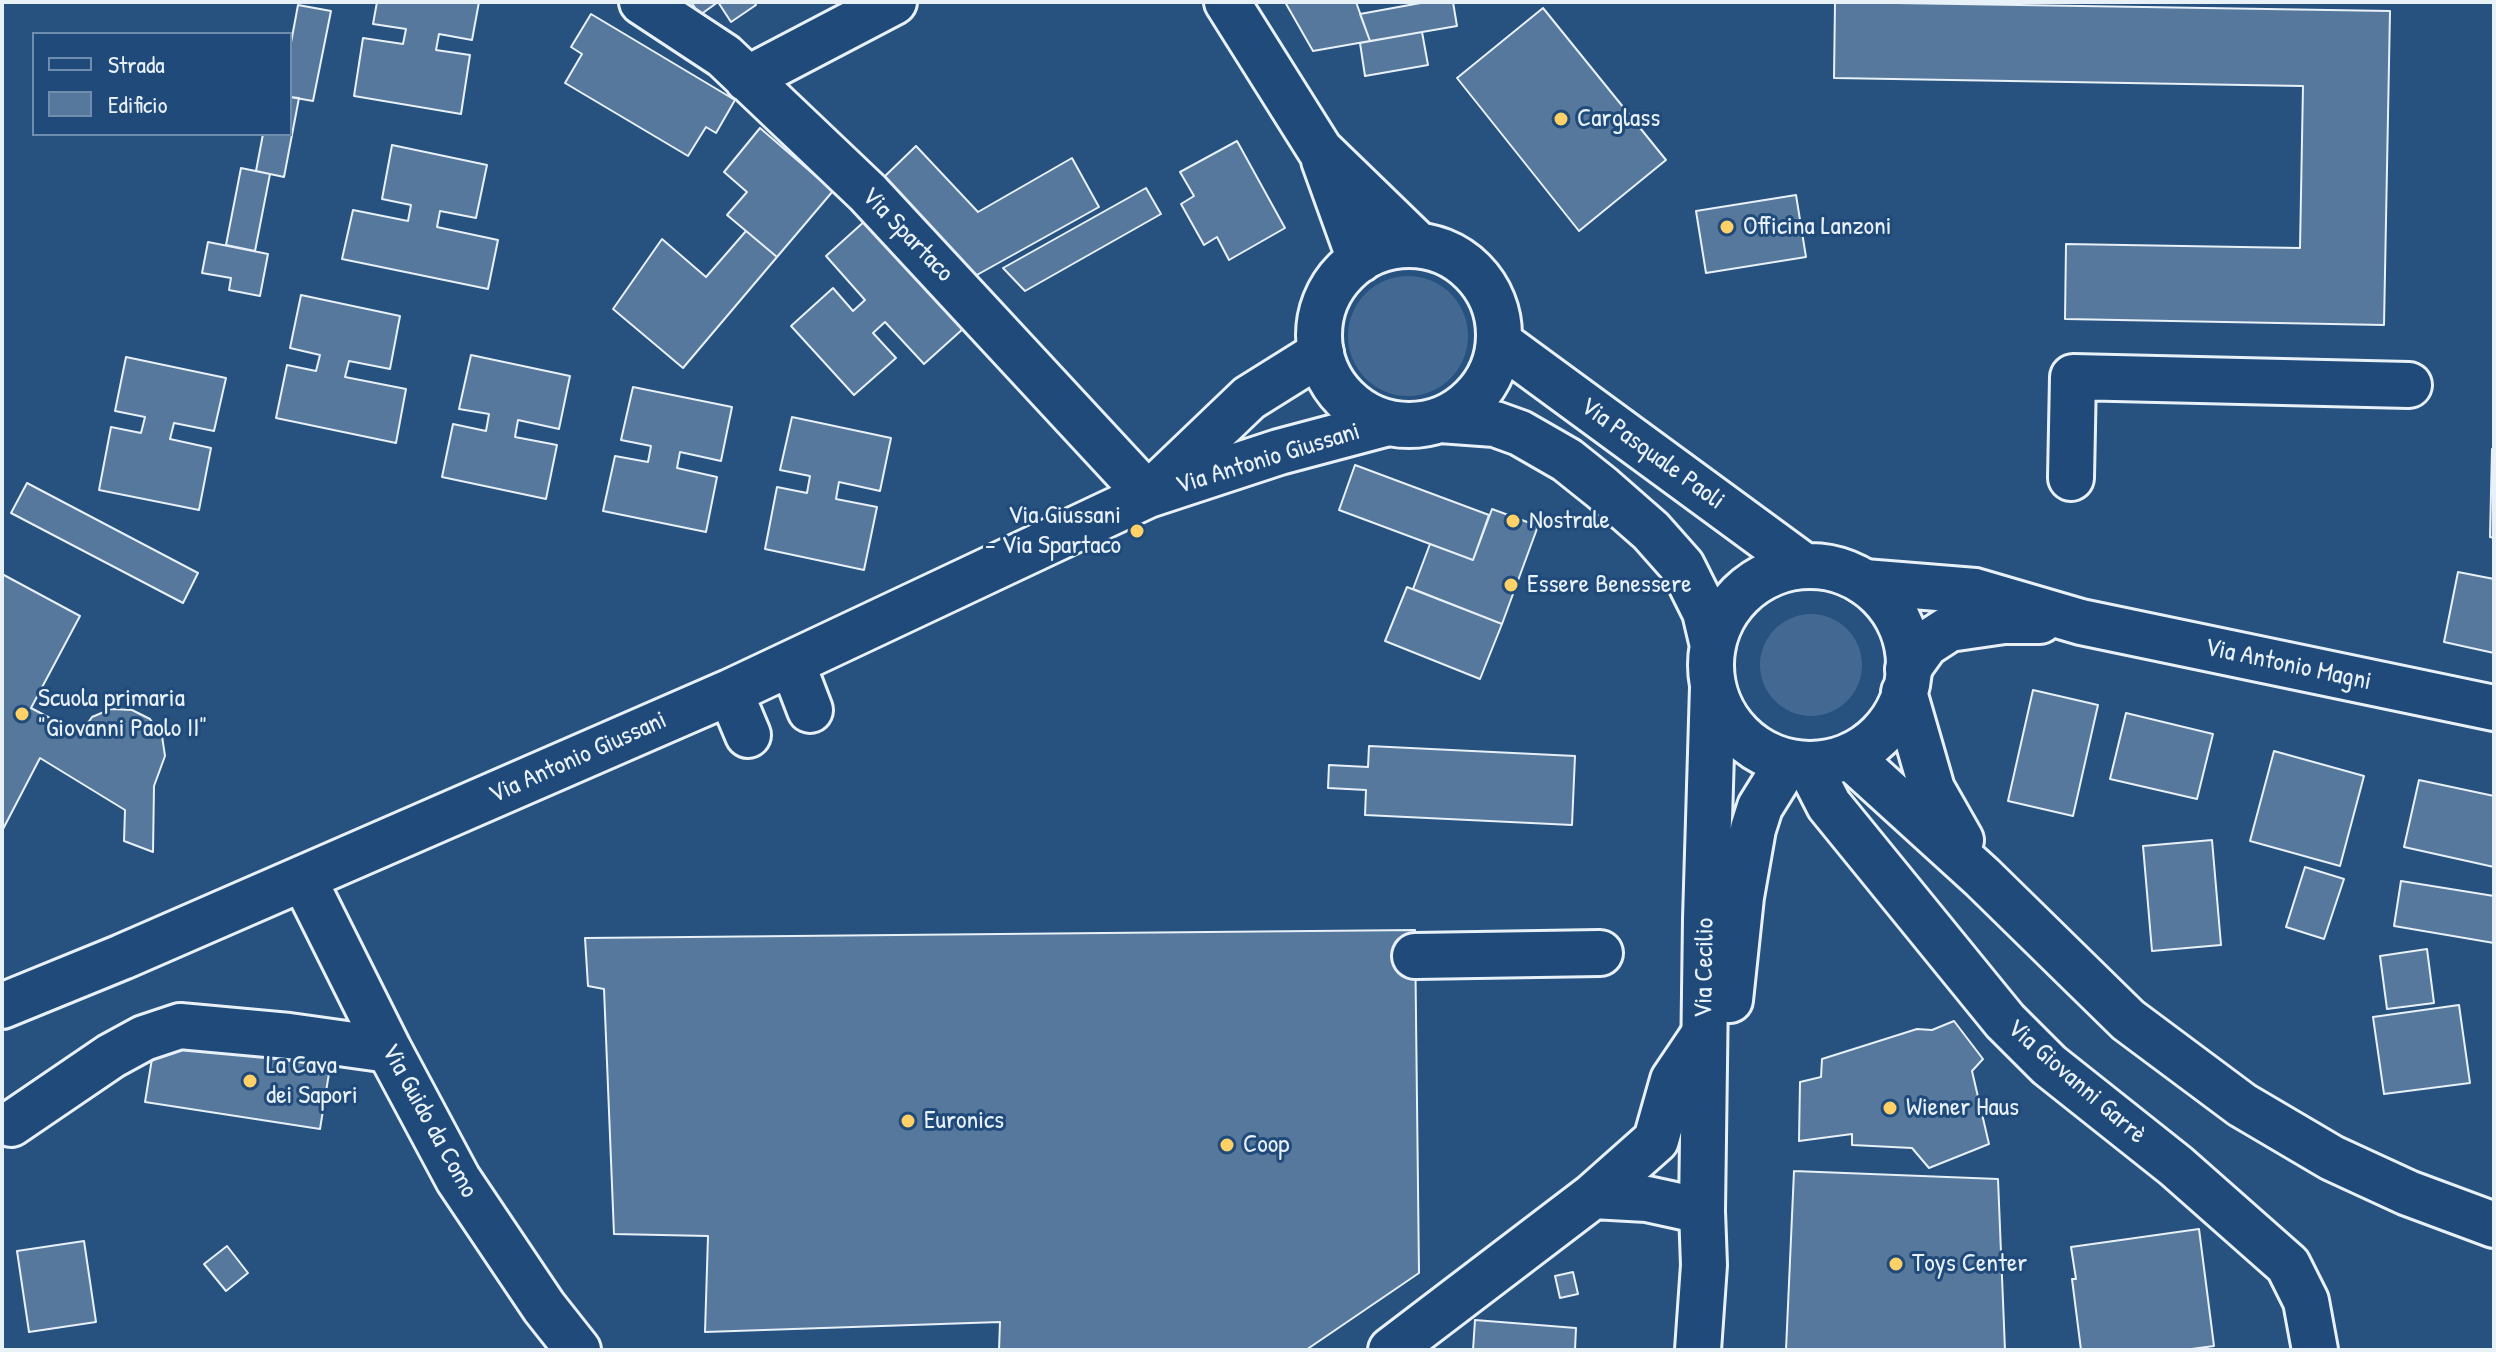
<!DOCTYPE html>
<html>
<head>
<meta charset="utf-8">
<style>
	body { margin:0 }
	#map { position:relative; width:2496px; height:1352px; overflow:hidden; background:#27517f; font-family:"Patrick Hand",sans-serif }
	canvas { display:block }
	.frame { position:absolute; inset:0; border:4px solid #e8f1f8; pointer-events:none }
	.legend { position:absolute; left:32px; top:32px; width:260px; height:104px; box-sizing:border-box; background:#1f4a7a; border:2px solid #6f8dac; margin:0; padding:10px 14px; list-style:none; font-size:24px; color:#e8f1f8 }
	.legend li { display:flex; align-items:center; gap:16px; height:40px }
	.legend b { width:40px; border:2px solid #6f8dac }
</style>
</head>
<body>
<div id="map">
<canvas width="2496" height="1352"></canvas>
<div class="frame"></div>
<ul class="legend">
<li><b style="height:10px;background:#1f4a7a"></b>Strada</li>
<li><b style="height:22px;background:#57789d"></b>Edificio</li>
</ul>
</div>
<script>
const ctx = document.querySelector('canvas').getContext('2d');
ctx.lineJoin = 'round';
function fill(path, color) { ctx.fillStyle = color; ctx.fill(path, 'evenodd'); }
const toPath = rows => new Path2D(rows.map(r => 'M' + r).join(''));
function strokePath(path, color, width, dash) { ctx.strokeStyle = color; ctx.lineWidth = width; ctx.lineCap = dash ? 'butt' : 'round'; ctx.setLineDash(dash || []); ctx.stroke(path); }
function write(font, color, halo, rows, align = 'center') {
  ctx.font = font + ' "Patrick Hand",sans-serif'; ctx.lineWidth = 6; ctx.setLineDash([]); ctx.textBaseline = 'middle'; ctx.strokeStyle = halo; ctx.fillStyle = color; for (const [text, x, y, turn = 0] of rows) {
    ctx.save(); ctx.translate(x, y); ctx.rotate((+turn || 0) * Math.PI / 180); ctx.textAlign = isNaN(turn) ? turn : align; if (halo) ctx.strokeText(text, 0, 0); ctx.fillText(text, 0, 0); ctx.restore();
  }
}
const green = toPath([
	'1348 336a60 60 0 1 1 120 0a60 60 0 1 1-120 0Z',
	'1760 665a51 51 0 1 1 102 0a51 51 0 1 1-102 0Z'
]);
const building = toPath([
	[377,2,479,2,472,40,439,34,436,50,470,55,461,114,354,96,363,38,403,44,406,29,373,24,377,2],
	[691,2,754,2,756,5,731,22,718,2,700,15,691,2],
	[1285,2,1356,2,1370,41,1313,51,1285,2],
	[1426,2,1453,2,1457,26,1370,41,1360,14,1426,2],
	[1835,2,2390,11,2384,325,2065,319,2066,244,2300,248,2303,86,1834,78,1835,2],
	[298,5,331,11,313,101,290,97,290,48,298,5],
	[1543,8,1666,160,1579,231,1457,78,1543,8],
	[591,14,735,100,716,133,706,127,688,156,565,83,582,54,571,47,591,14],
	[1422,32,1428,65,1365,76,1360,43,1422,32],
	[290,97,299,98,284,177,256,171,263,134,290,134,290,97],
	[760,128,833,191,777,257,727,215,747,192,724,172,760,128],
	[1237,141,1285,228,1229,260,1217,237,1204,245,1181,204,1194,196,1180,172,1237,141],
	[392,145,487,165,476,218,440,211,437,227,498,240,488,289,342,259,353,210,408,221,411,205,382,199,392,145],
	[916,146,978,212,1072,158,1099,207,975,276,883,178,916,146],
	[241,168,270,174,255,251,226,245,241,168],
	[1146,188,1161,214,1025,291,1003,268,1146,188],
	[1796,195,1806,257,1706,273,1696,211,1796,195],
	[866,220,964,328,924,364,885,322,873,333,896,358,854,395,791,326,833,288,853,311,865,300,826,256,866,220],
	[746,231,777,257,683,368,613,309,662,239,706,277,746,231],
	[208,242,268,254,260,296,229,290,231,278,202,273,208,242],
	[301,295,400,316,390,369,349,361,345,377,406,389,396,443,276,418,287,365,316,371,320,355,290,348,301,295],
	[471,355,570,376,559,429,518,420,515,437,557,445,546,499,442,477,453,424,486,431,489,414,459,409,471,355],
	[126,357,226,378,214,431,174,423,170,439,211,448,199,510,99,490,111,427,141,433,145,417,115,411,126,357],
	[633,387,732,407,721,461,680,452,677,468,717,477,706,532,603,511,615,456,648,462,651,446,621,440,633,387],
	[792,417,891,438,880,491,839,482,836,499,877,507,864,570,765,549,777,487,807,493,810,476,780,470,792,417],
	[2492,449,2494,449,2494,538,2490,537,2492,449],
	[1355,465,1489,515,1473,560,1339,510,1355,465],
	[27,483,198,573,183,603,11,513,27,483],
	[1492,509,1538,526,1502,624,1413,589,1430,544,1473,560,1492,509],
	[2458,572,2494,579,2494,653,2444,642,2458,572],
	[2,574,80,616,31,708,80,734,92,717,111,709,132,710,150,719,162,736,165,756,154,786,153,852,124,841,125,810,40,758,2,831,2,574],
	[1407,587,1502,624,1480,679,1385,641,1407,587],
	[2033,690,2098,705,2073,816,2008,801,2033,690],
	[2126,713,2213,734,2197,799,2110,779,2126,713],
	[1369,746,1575,756,1572,825,1365,815,1366,790,1328,788,1329,765,1368,767,1369,746],
	[2274,751,2364,776,2340,866,2250,841,2274,751],
	[2419,780,2494,796,2494,867,2404,847,2419,780],
	[2212,840,2221,945,2152,951,2143,846,2212,840],
	[2305,867,2344,879,2324,939,2286,927,2305,867],
	[2401,881,2494,896,2494,943,2394,926,2401,881],
	[1415,930,1419,1273,1306,1350,999,1350,1000,1322,705,1332,708,1236,614,1234,604,989,588,986,585,938,1415,930],
	[2427,949,2434,1003,2387,1009,2380,956,2427,949],
	[2459,1005,2470,1083,2384,1094,2373,1017,2459,1005],
	[1954,1021,1983,1059,1972,1071,1989,1144,1929,1168,1912,1148,1852,1145,1852,1134,1799,1141,1800,1082,1821,1077,1822,1059,1917,1029,1932,1030,1954,1021],
	[155,1040,330,1067,320,1129,145,1102,155,1040],
	[1794,1171,1998,1179,2005,1350,1786,1350,1794,1171],
	[2199,1229,2214,1346,2184,1350,2081,1350,2072,1279,2076,1279,2071,1247,2199,1229],
	[84,1241,96,1322,29,1332,17,1251,84,1241],
	[227,1246,248,1273,226,1291,204,1264,227,1246],
	[1573,1272,1578,1294,1560,1298,1555,1276,1573,1272],
	[1475,1320,1576,1328,1575,1350,1473,1350,1475,1320]
]);
const minor = toPath([
	[642,2,724,56,868,193,1148,495],
	[747,79,894,2],
	[2071,478,2073,377,2409,385],
	[1156,487,1249,398,1321,353],
	[1864,582,1975,591,2081,622,2494,708],
	[792,663,810,710],
	[1908,669,1926,644,1949,629,2004,621,2040,621],
	[730,692,748,735],
	[1808,764,1829,805,2005,1021,2049,1065,2176,1166,2288,1265,2306,1301,2315,1350],
	[303,878,389,1050,458,1179,544,1307,578,1350],
	[1415,956,1600,953],
	[2,1006,122,957,730,692,1148,495,1279,452,1388,423],
	[11,1124,111,1056,144,1038,180,1026,289,1036,389,1050],
	[1593,1196,1647,1199,1702,1211],
	[1391,1350,1593,1196,1656,1140,1673,1080,1704,1034]
]);
const major = toPath([
	[1227,2,1320,150,1418,245],
	[1324,160,1360,260],
	'1319 335a90 90 0 1 1 180 0a90 90 0 1 1-180 0Z',
	[1500,343,1804,566],
	[1440,420,1495,424,1520,433,1567,460,1602,488,1651,531,1682,566,1705,612,1713,646],
	'1711 665a99 99 0 1 1 198 0a99 99 0 1 1-198 0Z',
	[1904,692,1932,789,1961,840],
	[1849,756,1982,877,2128,1020,2242,1105,2332,1158,2408,1193,2494,1225],
	[1730,1000,1741,897,1753,829,1760,807,1788,762],
	[1698,1350,1704,1265,1702,1211,1706,919,1713,687]
]);
const markers = [
	[1561,119,8,"#ffd166"],
	[1727,227,8,"#ffd166"],
	[1513,521,8,"#ffd166"],
	[1137,531,8,"#ffd166"],
	[1511,585,8,"#ffd166"],
	[22,714,8,"#ffd166"],
	[250,1081,8,"#ffd166"],
	[1890,1108,8,"#ffd166"],
	[908,1121,8,"#ffd166"],
	[1227,1145,8,"#ffd166"],
	[1896,1264,8,"#ffd166"]
];
const poiNames = [
	["Carglass",1577,119],
	["Officina Lanzoni",1743,227],
	["Via Giussani",1121,516,"right"],
	["- Via Spartaco",1121,546,"right"],
	["Nostrale",1529,521],
	["Essere Benessere",1527,585],
	["Scuola primaria",38,699],
	["\"Giovanni Paolo II\"",38,729],
	["La Cava",266,1066],
	["dei Sapori",266,1096],
	["Wiener Haus",1906,1108],
	["Euronics",924,1121],
	["Coop",1243,1145],
	["Toys Center",1912,1264]
];
const streetNames = [
	["Via Spartaco",907,235,46],
	["Via Pasquale Paoli",1652,454,36],
	["Via Antonio Giussani",1268,459,-17],
	["Via Antonio Magni",2288,665,12],
	["Via Antonio Giussani",578,758,-24],
	["Via Cecilio",1705,968,-89],
	["Via Giovanni Garrè",2076,1082,41],
	["Via Guido da Como",429,1121,61]
];
fill(green, '#436891');
fill(building, '#57789d');
strokePath(building, '#e8f1f8', 2);
strokePath(minor, '#e8f1f8', 50);
strokePath(major, '#e8f1f8', 50);
strokePath(minor, '#1f4a7a', 44);
strokePath(major, '#1f4a7a', 44);
for (const [x, y, r, color] of markers) { const dot = new Path2D(); dot.arc(x, y, r, 0, 2 * Math.PI); ctx.fillStyle = color; ctx.fill(dot); strokePath(dot, '#1f4a7a', 3); }
write('26px', '#e8f1f8', '#1f4a7a', poiNames, 'left');
write('26px', '#e8f1f8', '#1f4a7a', streetNames);
</script>
</body>
</html>
